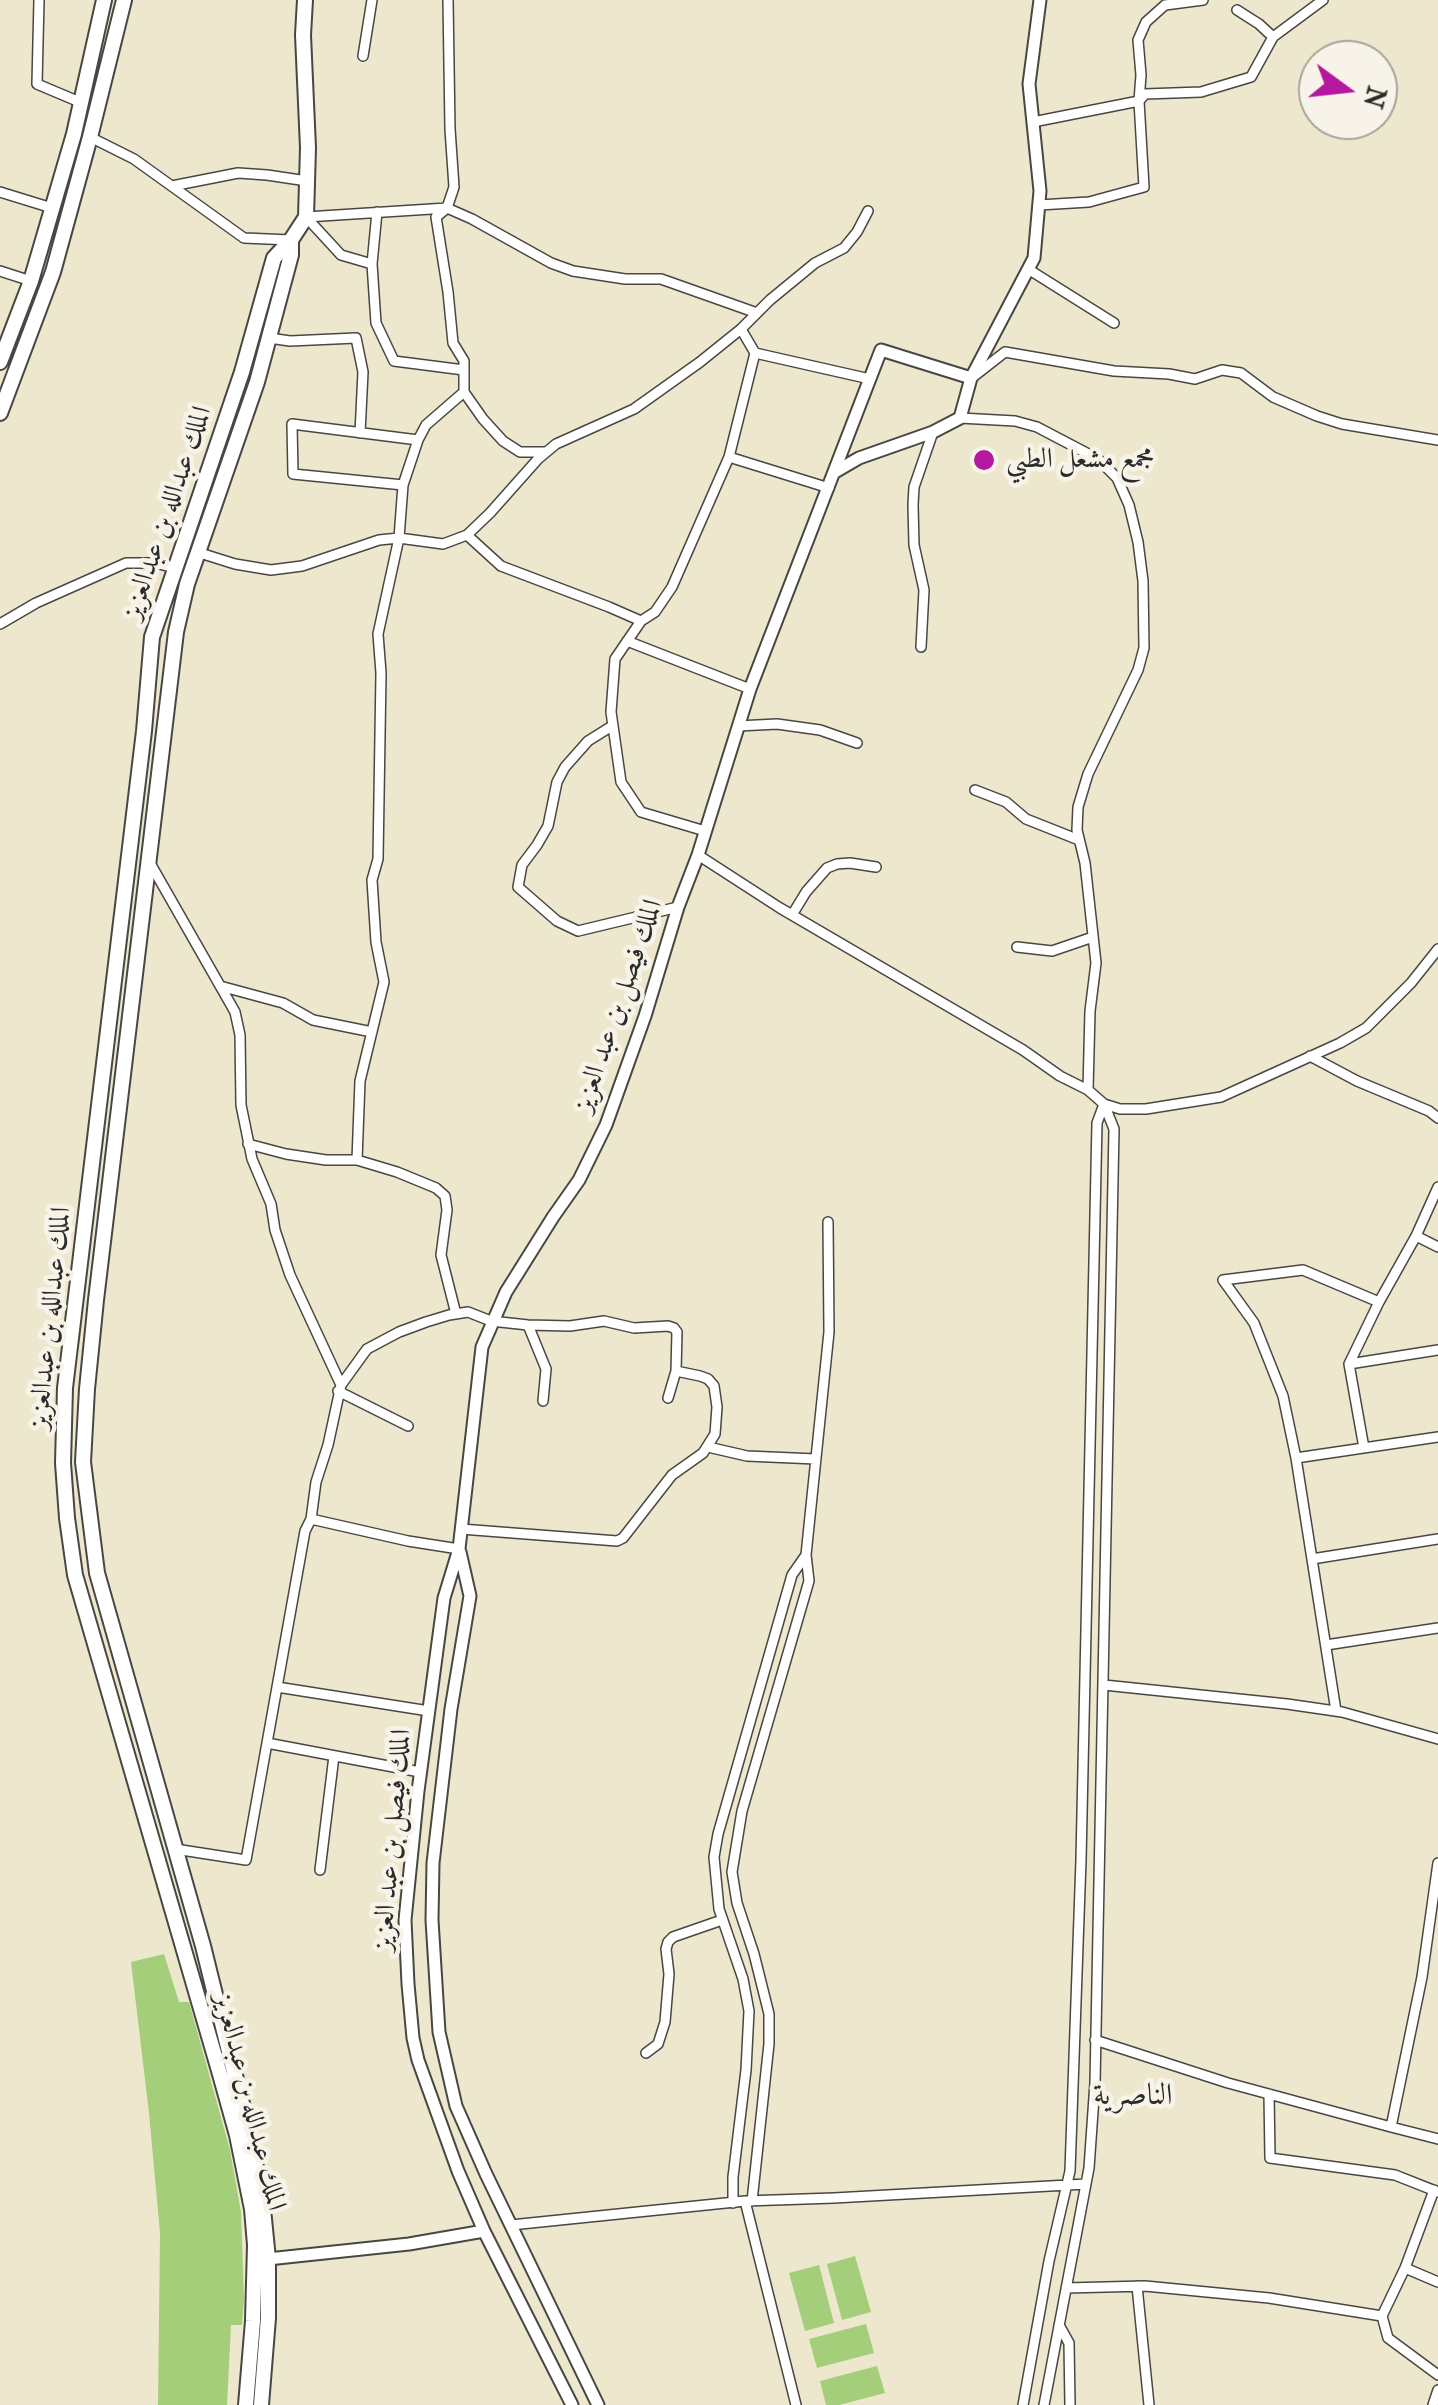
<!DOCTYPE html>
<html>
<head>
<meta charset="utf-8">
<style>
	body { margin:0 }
	#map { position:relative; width:1438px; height:2405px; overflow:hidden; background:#ede7cd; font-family:"IM FELL French Canon",serif }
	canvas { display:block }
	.north { position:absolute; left:1298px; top:40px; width:100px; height:100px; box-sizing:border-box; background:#f7f3e8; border:2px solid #a5a39c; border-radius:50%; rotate:105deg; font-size:28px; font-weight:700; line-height:40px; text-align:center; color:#2b2b2b }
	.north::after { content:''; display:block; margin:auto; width:35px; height:45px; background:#b5179e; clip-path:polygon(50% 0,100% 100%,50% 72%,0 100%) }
</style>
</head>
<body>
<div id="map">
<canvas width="1438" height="2405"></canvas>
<div class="north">N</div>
</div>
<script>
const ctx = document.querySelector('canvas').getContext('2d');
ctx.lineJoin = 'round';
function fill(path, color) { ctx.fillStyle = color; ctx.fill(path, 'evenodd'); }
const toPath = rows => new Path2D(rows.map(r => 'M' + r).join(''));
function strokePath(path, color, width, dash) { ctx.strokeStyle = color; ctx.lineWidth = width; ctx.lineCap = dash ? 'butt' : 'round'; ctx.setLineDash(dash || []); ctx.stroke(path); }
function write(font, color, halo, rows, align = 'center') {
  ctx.font = font + ' "IM FELL French Canon",Amiri,serif'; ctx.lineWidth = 9; ctx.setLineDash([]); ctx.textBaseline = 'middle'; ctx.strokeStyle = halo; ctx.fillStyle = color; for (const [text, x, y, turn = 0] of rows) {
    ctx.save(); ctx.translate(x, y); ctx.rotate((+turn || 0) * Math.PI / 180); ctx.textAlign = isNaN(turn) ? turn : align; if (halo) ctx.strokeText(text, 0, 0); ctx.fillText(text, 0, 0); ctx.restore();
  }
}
const green = toPath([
	[164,1954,179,2002,189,2002,230,2150,241,2212,244,2299,242,2325,231,2325,227,2405,158,2405,160,2233,149,2113,131,1962],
	[855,2256,871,2312,842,2320,827,2264],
	[819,2265,834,2323,805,2331,789,2273],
	[866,2324,874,2353,817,2368,809,2339],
	[877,2366,885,2393,839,2405,826,2405,820,2381]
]);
const minor = toPath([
	[39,0,37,84,82,103],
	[448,0,450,129,454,187,447,208,436,217,448,292,453,343,464,361,464,392],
	[1203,0,1165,5,1146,22,1138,40,1141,75,1139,101,1145,94,1201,92,1251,77,1273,37,1323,0],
	[1237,10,1259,24,1273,37],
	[363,56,372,0],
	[1033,122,1139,101,1144,187,1089,202,1039,205],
	[90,137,134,159,244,238,291,240],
	[172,186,238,173,267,175,307,181],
	[0,192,52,208],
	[306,217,447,208,472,219,551,263,573,271,625,279,661,279,757,313],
	[306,217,341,255,372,264,376,323,394,361,464,370],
	[372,264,377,212],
	[1028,269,1114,323],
	[0,271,31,281],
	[269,338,290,341,356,338,363,372,360,433],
	[755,353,870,379],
	[973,377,1005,352,1114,371,1169,374,1195,379,1222,370,1241,373,1273,397,1317,416,1342,424,1438,440],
	[960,418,1015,421,1037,427,1098,459,1117,478,1129,505,1138,542,1143,581,1144,648,1138,670,1088,774,1078,807,1077,830,1085,863,1096,963,1090,1011,1088,1090],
	[729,457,829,488],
	[403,485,293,474,292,424,418,440],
	[467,535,501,566,609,607,641,621],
	[200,553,235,564,271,570,302,566,379,540,399,538,443,544,467,535,490,513,538,459,556,444,634,409,700,362,741,329,770,300,815,263,844,248,857,232,868,211],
	[0,624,36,603,126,563,155,563,175,568],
	[627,641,750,689],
	[921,647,924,590,914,545,913,505,914,487,933,432],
	[612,726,588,741,565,767,557,782,548,826,537,845,522,865,518,887,557,921,578,931,678,907],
	[738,726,777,724,820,730,857,743],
	[975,790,1006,802,1026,819,1079,840],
	[705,831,641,812,621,782,611,712,615,659,641,621,655,612,672,587,729,457,755,353,741,329],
	[698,855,780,908,1023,1050,1060,1076,1088,1090,1104,1104,1120,1109,1146,1109,1221,1097,1340,1043,1366,1028,1411,983,1438,949],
	[150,863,235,1012,240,1035,241,1105,252,1159,271,1204,275,1230,290,1275,341,1385,328,1445,316,1482,311,1519,408,1541,459,1549],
	[792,915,806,892,827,868,837,864,850,863,876,867],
	[1017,947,1052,951,1093,937],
	[220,986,283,1003,313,1020,372,1032],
	[1310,1056,1357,1081,1429,1111,1438,1118],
	[248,1144,286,1154,326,1160,357,1160,397,1172,436,1188,445,1196,447,1210,441,1255,456,1314],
	[357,1160,360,1081,384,982,376,942,372,880,378,859,381,673,378,634,399,538,403,485,418,440,426,425,464,392,483,419,503,441,520,452,546,452],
	[1416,1236,1438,1247],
	[528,1325,546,1369,543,1401],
	[1349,1364,1438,1350],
	[341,1385,367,1349,399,1332,426,1322,449,1315,468,1312,491,1321,528,1325,570,1326,604,1321,634,1328,668,1326,674,1328,677,1332,676,1371,668,1398],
	[338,1391,408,1426],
	[708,1447,747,1456,816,1459],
	[1364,1448,1349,1364,1379,1302,1416,1236,1438,1187],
	[1296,1458,1283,1396,1254,1323,1223,1280,1303,1270,1379,1302],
	[461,1529,617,1541,623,1538,672,1475,703,1453,715,1434,717,1407,714,1386,708,1379,700,1376,676,1371],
	[806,1555,829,1332,828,1222],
	[1312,1559,1438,1539],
	[1326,1645,1438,1628],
	[1104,1685,1287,1704,1342,1712,1438,1739],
	[277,1687,429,1711],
	[1336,1711,1296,1458,1438,1437],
	[267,1743,420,1772],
	[175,1849,246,1860,305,1531,311,1519],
	[320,1870,334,1756],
	[1095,2040,1228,2083,1391,2127,1422,1977,1438,1863],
	[646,2053,658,2044,665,2022,669,1974,666,1949,668,1942,673,1937,722,1920],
	[1269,2094,1270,2158,1395,2175,1438,2192],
	[1391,2127,1438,2139],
	[745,2201,796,2405],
	[733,2203,733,2177,746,2070,749,2011,743,1979,719,1909,714,1857,718,1834,792,1575,806,1555,809,1581,742,1811,732,1872,737,1903,754,1954,769,2014,769,2044,752,2201],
	[511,2225,745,2201,834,2198,1086,2184],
	[1405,2268,1434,2190],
	[1137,2286,1149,2405],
	[1066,2288,1145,2286,1269,2298,1382,2316,1405,2268,1438,2282],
	[1382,2316,1388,2338,1438,2375],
	[1059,2325,1069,2343,1070,2405],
	[1023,2405,1049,2261,1070,2171,1081,1860,1097,1123,1104,1104],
	[1044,2405,1089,2168,1095,2083,1114,1129,1104,1104],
	[1433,2405,1438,2390]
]);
const tertiary = toPath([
	[835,472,859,458,933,432,960,418,971,378,1034,258,1040,191,1029,84,1040,0],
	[460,1552,470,1596,451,1709,433,1863,432,1920,439,2032,456,2106,486,2174,598,2405],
	[268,2259,409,2244,484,2231],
	[572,2405,484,2231,458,2171,418,2060,413,2038,408,1984,405,1920,418,1791,444,1598,459,1549,482,1347,506,1292,553,1217,579,1180,606,1125,645,1016,678,907,698,855,750,689,881,350,971,378]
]);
const primary = toPath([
	[0,362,31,281,74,134,104,0],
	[0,413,53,272,90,137,124,0],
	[246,2405,253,2321,255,2245,252,2209,237,2135,220,2074,75,1575,67,1518,63,1463,65,1388,144,731,152,637,242,372,274,258,291,240,306,217,308,148,303,35,305,0],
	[261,2405,268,2318,268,2259,262,2199,250,2136,203,1946,97,1573,83,1462,87,1389,96,1300,176,632,187,584,257,382,291,255,291,240]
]);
const markers = [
	[984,460,12,"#b5179e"]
];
const poiNames = [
	["مجمع مشعل الطبي",1006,460]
];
const streetNames = [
	["الملك عبدالله بن عبدالعزيز",168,513,-71],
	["الملك فيصل بن عبد العزيز",619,1006,-71],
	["الملك عبدالله بن عبدالعزيز",51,1318,-84],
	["الملك فيصل بن عبد العزيز",393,1840,-85],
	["الملك عبدالله بن عبدالعزيز",249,2102,76]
];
const neighbourhoodNames = [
	["الناصرية",1133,2097]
];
fill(green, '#a4ce79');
strokePath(minor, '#484743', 12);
strokePath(tertiary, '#484743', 15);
strokePath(primary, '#484743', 18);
strokePath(minor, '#fff', 9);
strokePath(tertiary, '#fff', 11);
strokePath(primary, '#fff', 14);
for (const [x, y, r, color] of markers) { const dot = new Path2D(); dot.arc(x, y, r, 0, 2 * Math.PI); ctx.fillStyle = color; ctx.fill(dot); strokePath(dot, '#f7f3e8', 4); }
write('28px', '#2b2b2b', '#f7f3e8', poiNames, 'left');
write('28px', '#2b2b2b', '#f7f3e8', streetNames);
write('30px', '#2b2b2b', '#f7f3e8', neighbourhoodNames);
</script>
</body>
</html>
